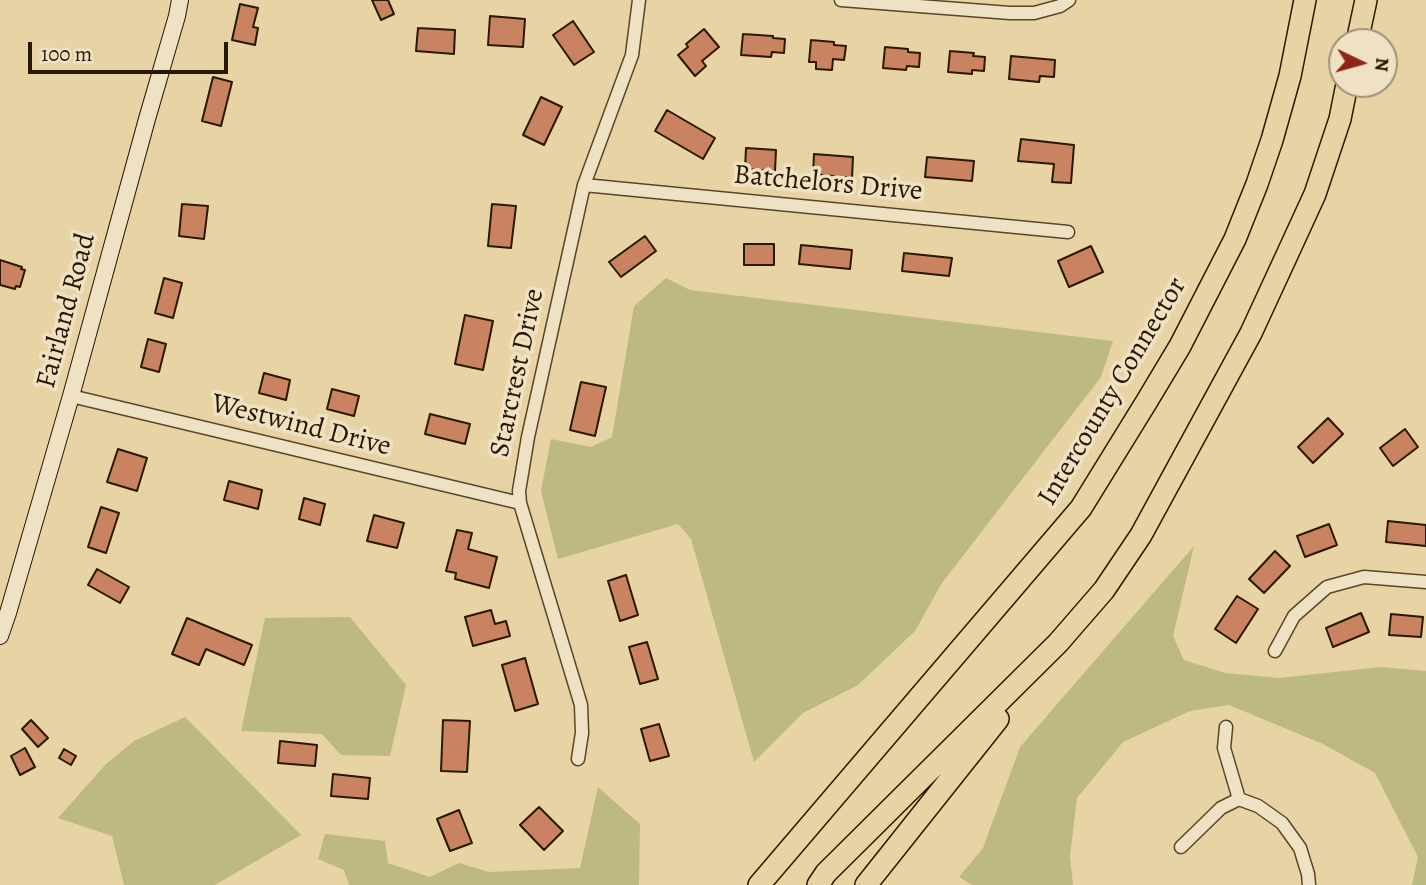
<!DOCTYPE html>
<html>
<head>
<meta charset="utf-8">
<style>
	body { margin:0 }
	#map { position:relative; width:1426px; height:885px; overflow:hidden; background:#e7d3a4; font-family:Alegreya,serif }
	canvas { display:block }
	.north { position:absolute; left:1328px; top:28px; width:70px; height:70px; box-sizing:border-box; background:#efe2c4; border:2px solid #a09176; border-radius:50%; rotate:95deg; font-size:19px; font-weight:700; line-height:28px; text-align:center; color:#291800 }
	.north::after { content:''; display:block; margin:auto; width:24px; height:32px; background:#8f2418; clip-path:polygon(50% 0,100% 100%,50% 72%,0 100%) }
	.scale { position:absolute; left:28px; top:42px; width:200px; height:32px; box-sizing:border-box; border:4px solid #291800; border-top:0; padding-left:9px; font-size:21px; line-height:24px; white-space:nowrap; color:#291800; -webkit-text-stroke:5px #efe2c4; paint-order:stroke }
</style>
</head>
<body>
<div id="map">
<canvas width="1426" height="885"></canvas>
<div class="north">N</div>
<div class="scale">100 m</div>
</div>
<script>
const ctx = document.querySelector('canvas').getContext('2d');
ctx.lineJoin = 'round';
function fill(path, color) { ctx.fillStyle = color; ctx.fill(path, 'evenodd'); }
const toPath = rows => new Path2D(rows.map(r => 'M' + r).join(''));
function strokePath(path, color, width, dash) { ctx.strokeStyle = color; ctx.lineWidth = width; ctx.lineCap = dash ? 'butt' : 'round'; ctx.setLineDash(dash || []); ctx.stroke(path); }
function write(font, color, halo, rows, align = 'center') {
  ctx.font = font + ' Alegreya,serif'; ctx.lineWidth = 7; ctx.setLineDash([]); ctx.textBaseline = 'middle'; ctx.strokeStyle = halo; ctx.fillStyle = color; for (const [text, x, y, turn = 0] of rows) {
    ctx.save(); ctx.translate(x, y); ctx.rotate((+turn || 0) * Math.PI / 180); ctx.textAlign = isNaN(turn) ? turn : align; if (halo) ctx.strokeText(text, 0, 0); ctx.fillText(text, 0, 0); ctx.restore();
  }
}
const green = toPath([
	[666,278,690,290,1113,341,1101,377,942,583,915,631,858,685,803,713,754,762,691,539,678,524,558,559,541,491,551,439,591,447,612,437,634,306],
	[1194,546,1173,636,1184,660,1225,673,1279,678,1381,667,1426,671,1426,885,1412,885,1418,857,1375,773,1323,744,1229,705,1190,711,1123,742,1077,798,1070,856,1073,885,972,885,959,877,983,848,1020,747],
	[350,617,406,685,390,756,341,755,322,734,241,731,265,618],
	[185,717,301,835,215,885,124,885,112,836,58,818,106,764,134,741],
	[598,787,640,824,639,885,349,885,344,870,318,859,325,834,385,841,388,863,430,877,459,863,489,872,580,868]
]);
const building = toPath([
	[372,0,388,0,394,14,381,20,372,0],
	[240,4,258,8,253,27,258,28,255,45,232,40,240,4],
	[490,16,525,19,523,47,488,45,490,16],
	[573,21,594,52,574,65,553,35,573,21],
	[418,28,455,30,454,54,416,51,418,28],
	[704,29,719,47,702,61,706,66,695,76,678,55,688,47,686,44,704,29],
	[743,34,773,36,773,38,785,39,784,53,772,52,771,57,741,55,743,34],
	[811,40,834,42,834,45,846,46,844,60,833,59,832,70,816,69,816,62,809,62,811,40],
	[885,47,908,49,908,52,920,53,919,67,907,66,906,70,883,68,885,47],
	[950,51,974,53,973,56,985,57,984,71,972,70,972,74,948,72,950,51],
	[1011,56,1055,60,1054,77,1040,76,1039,82,1009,79,1011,56],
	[213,77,232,82,221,126,202,121,213,77],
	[541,97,562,107,544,145,523,135,541,97],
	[667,110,715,138,703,159,655,131,667,110],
	[1021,139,1074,145,1071,183,1052,182,1054,164,1018,161,1021,139],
	[746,148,776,150,775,171,745,169,746,148],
	[814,154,853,157,852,178,813,174,814,154],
	[927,157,974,161,972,181,925,177,927,157],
	[182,204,208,206,204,239,179,236,182,204],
	[492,204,516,206,511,248,488,246,492,204],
	[645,236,656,251,621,277,609,262,645,236],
	[744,244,774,244,774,265,744,265,744,244],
	[801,245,852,250,850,269,799,264,801,245],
	[1091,246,1103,272,1069,287,1058,261,1091,246],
	[904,253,952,258,949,276,902,271,904,253],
	[0,260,22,267,21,269,25,270,20,287,16,286,15,289,0,285,0,260],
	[164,278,182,283,173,318,155,313,164,278],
	[465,315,493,321,483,370,455,364,465,315],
	[148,339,166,344,159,372,141,367,148,339],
	[264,373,290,380,286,400,259,393,264,373],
	[581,382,606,387,595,436,570,430,581,382],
	[332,389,359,396,354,416,327,409,332,389],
	[430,414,470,424,465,444,425,434,430,414],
	[1328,418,1343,434,1313,463,1298,447,1328,418],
	[1405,429,1418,447,1393,466,1380,448,1405,429],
	[118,449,147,458,137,491,107,482,118,449],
	[229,481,262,490,258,509,224,500,229,481],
	[304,498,325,504,320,525,299,519,304,498],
	[101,507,119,513,106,553,88,547,101,507],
	[374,515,404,523,397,548,367,541,374,515],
	[1388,521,1426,525,1426,546,1386,542,1388,521],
	[1329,524,1337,545,1305,557,1297,536,1329,524],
	[457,530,472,533,468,549,497,557,489,588,455,579,456,573,446,571,457,530],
	[1275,551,1290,566,1264,593,1249,579,1275,551],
	[97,569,129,587,120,603,88,585,97,569],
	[626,575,638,615,620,621,608,581,626,575],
	[1237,596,1258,609,1236,643,1215,629,1237,596],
	[491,610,495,624,506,621,510,636,473,646,465,617,491,610],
	[1361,613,1369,632,1333,647,1326,628,1361,613],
	[1391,614,1423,617,1421,637,1389,635,1391,614],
	[187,618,252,645,244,665,206,649,199,665,172,654,187,618],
	[647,642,658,679,640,684,629,647,647,642],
	[525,658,538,704,515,711,502,665,525,658],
	[31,720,48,738,38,747,22,729,31,720],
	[443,720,470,721,467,772,441,771,443,720],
	[659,724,669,756,650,761,641,729,659,724],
	[280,741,317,745,315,766,278,763,280,741],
	[25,748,35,767,20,775,11,756,25,748],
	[64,749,76,756,71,765,59,758,64,749],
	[333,774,370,778,368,799,331,796,333,774],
	[539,807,563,831,544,850,520,825,539,807],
	[459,810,472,843,450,851,437,819,459,810]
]);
const street = toPath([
	[841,0,1010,13,1034,13,1060,6,1069,0],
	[584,185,1068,232],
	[71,396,520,503],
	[1275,651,1294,616,1327,587,1364,577,1426,582],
	[1226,727,1224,748,1239,799,1258,806,1282,823,1300,848,1308,874,1309,885],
	[578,759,582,733,581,705,520,503,519,491,528,437,584,185,632,55,639,0],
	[1181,847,1221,808,1239,799]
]);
const secondary = toPath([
	[0,636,8,613,71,396,147,119,177,16,180,0]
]);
const highway = toPath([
	[1357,42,1366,0],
	[759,885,1081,508,1147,401,1180,346,1235,239,1257,184,1272,140,1290,76,1305,0],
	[818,885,826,873,1058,643,1104,590,1141,535,1251,333,1287,255,1315,194,1340,119,1347,84],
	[866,885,998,719]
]);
const streetNames = [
	["Batchelors Drive",828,184,5],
	["Fairland Road",67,311,-75],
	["Starcrest Drive",518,373,-78],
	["Intercounty Connector",1113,392,-59],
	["Westwind Drive",301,426,14]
];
fill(green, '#bdba81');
fill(building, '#c98361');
strokePath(building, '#291800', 2);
strokePath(street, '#584729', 15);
strokePath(secondary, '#291800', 18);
strokePath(highway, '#291800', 24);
strokePath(street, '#efe2c4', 12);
strokePath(secondary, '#efe2c4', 16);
strokePath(highway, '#e7d3a4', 21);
write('28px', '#291800', '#efe2c4', streetNames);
</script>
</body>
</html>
